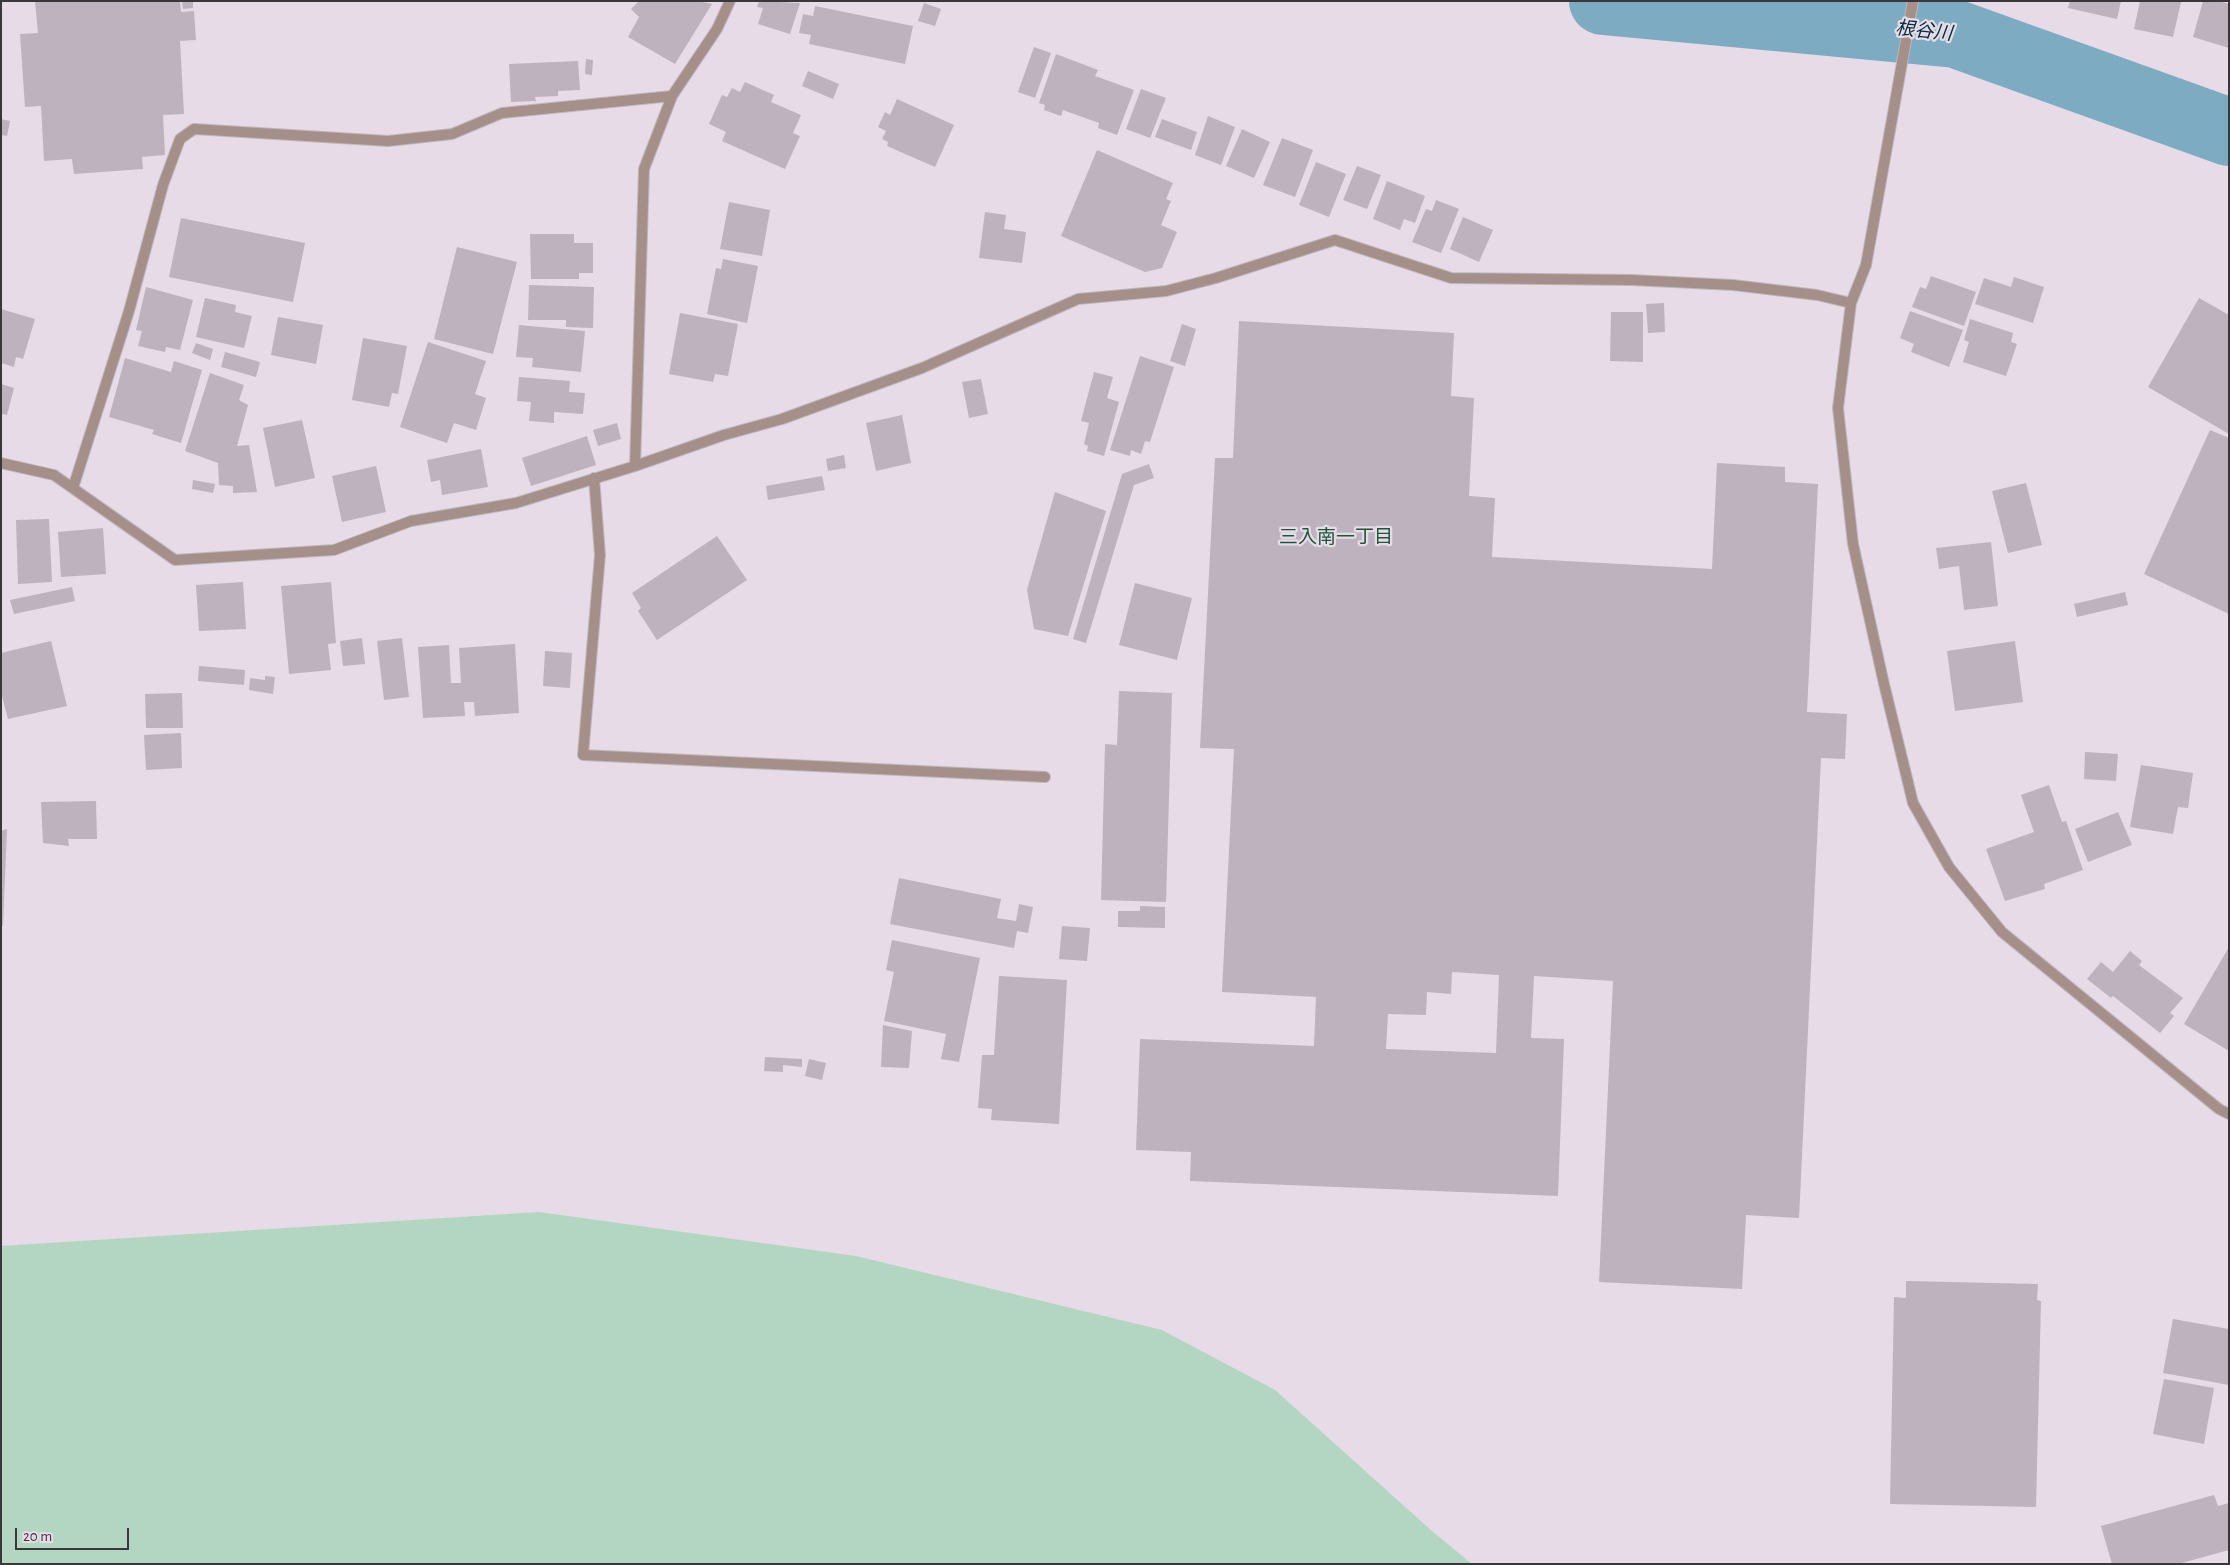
<!DOCTYPE html>
<html>
<head>
<meta charset="utf-8">
<style>
	body { margin:0 }
	#map { position:relative; width:2230px; height:1565px; overflow:hidden; background:#e7dbe7; font-family:"Alegreya Sans",sans-serif }
	canvas { display:block }
	.frame { position:absolute; inset:0; border:2px solid #3b363b; pointer-events:none }
	.scale { position:absolute; left:15px; top:1528px; width:114px; height:22px; box-sizing:border-box; border:2px solid #3b363b; border-top:0; padding-left:6px; font-size:15px; line-height:18px; white-space:nowrap; color:#3b363b; -webkit-text-stroke:4px #e7dbe7; paint-order:stroke }
</style>
</head>
<body>
<div id="map">
<canvas width="2230" height="1565"></canvas>
<div class="frame"></div>
<div class="scale">20 m</div>
</div>
<script>
const ctx = document.querySelector('canvas').getContext('2d');
ctx.lineJoin = 'round';
function fill(path, color) { ctx.fillStyle = color; ctx.fill(path, 'evenodd'); }
const toPath = rows => new Path2D(rows.map(r => 'M' + r).join(''));
function strokePath(path, color, width, dash) { ctx.strokeStyle = color; ctx.lineWidth = width; ctx.lineCap = dash ? 'butt' : 'round'; ctx.setLineDash(dash || []); ctx.stroke(path); }
function write(font, color, halo, rows, align = 'center') {
  ctx.font = font + ' "Alegreya Sans","Noto Sans JP",sans-serif'; ctx.lineWidth = 4.5; ctx.setLineDash([]); ctx.textBaseline = 'middle'; ctx.strokeStyle = halo; ctx.fillStyle = color; for (const [text, x, y, turn = 0] of rows) {
    ctx.save(); ctx.translate(x, y); ctx.rotate((+turn || 0) * Math.PI / 180); ctx.textAlign = isNaN(turn) ? turn : align; if (halo) ctx.strokeText(text, 0, 0); ctx.fillText(text, 0, 0); ctx.restore();
  }
}
const green = toPath([
	[539,1212,856,1256,1162,1330,1275,1390,1432,1531,1472,1564,1,1564,1,1246]
]);
const river = toPath([
	[1603,1,1956,34,2229,132]
]);
const building = toPath([
	[35,1,180,1,181,12,194,11,196,40,180,41,184,114,163,115,165,155,142,157,143,169,74,174,72,159,44,161,41,106,25,107,20,34,38,33],
	[182,1,193,1,193,8,183,9],
	[639,1,698,1,712,4,675,64,628,37,639,17,631,9],
	[759,1,800,3,790,34,758,24,763,8,757,7],
	[2070,1,2121,1,2117,19,2068,8],
	[2140,1,2181,2,2173,37,2134,29],
	[2203,1,2219,1,2229,4,2229,48,2193,37],
	[924,3,941,9,935,26,918,21],
	[815,6,913,26,905,64,809,44,811,35,799,33,803,14,813,16],
	[1034,47,1051,53,1035,98,1018,92],
	[1056,54,1098,70,1095,76,1134,90,1117,135,1098,128,1099,123,1063,110,1061,116,1044,110,1045,105,1039,103],
	[586,59,593,60,592,75,585,74],
	[578,61,580,90,558,91,558,96,535,97,536,101,511,102,509,64],
	[808,71,839,84,833,99,802,86],
	[745,82,774,95,771,102,801,115,793,133,800,136,785,169,722,141,726,132,709,124,722,95,727,97,732,88,740,92],
	[1141,89,1166,98,1150,138,1126,129],
	[897,99,954,125,935,167,887,146,888,142,882,139,886,131,878,127,885,112,890,115],
	[1208,116,1235,127,1221,165,1195,155],
	[1,119,10,121,7,136,1,135],
	[1162,119,1197,132,1191,150,1155,137],
	[1242,129,1270,142,1254,178,1226,166],
	[1282,138,1313,150,1295,197,1263,185],
	[1097,150,1173,183,1166,199,1171,201,1161,225,1177,232,1162,268,1145,272,1061,236],
	[1316,162,1346,174,1329,217,1299,205],
	[1357,166,1381,175,1367,209,1343,200],
	[1387,181,1425,196,1415,223,1404,219,1400,230,1373,219],
	[1436,200,1459,209,1441,253,1412,242,1426,209,1432,211],
	[729,202,770,210,762,256,720,249],
	[985,212,1006,215,1004,229,1026,232,1022,263,979,258],
	[1463,217,1493,230,1479,262,1450,249],
	[181,218,305,243,293,302,169,277],
	[530,234,574,234,574,243,593,243,593,273,579,273,579,279,531,279],
	[457,247,517,262,493,354,434,339],
	[723,259,758,266,747,323,707,314,716,268,721,269],
	[1931,276,1976,292,1964,326,1912,307,1920,287,1926,289],
	[2014,277,2044,287,2033,323,1975,304,1984,278,2011,287],
	[529,285,594,287,593,328,566,327,566,320,528,320],
	[146,287,193,300,180,350,166,347,165,352,138,346,142,331,136,330],
	[205,298,236,305,235,312,252,316,244,348,196,337],
	[2199,298,2229,315,2229,434,2148,387],
	[1664,303,1665,332,1648,333,1646,304],
	[1,309,35,319,23,359,16,357,14,367,1,363],
	[1910,311,1963,330,1949,367,1911,352,1914,344,1900,338],
	[1611,312,1643,312,1643,362,1610,361],
	[680,313,738,324,728,376,715,374,713,382,669,374],
	[278,317,323,325,316,364,271,355],
	[1970,319,2013,333,2011,342,2017,344,2006,376,1963,362,1969,342,1964,340],
	[1239,321,1454,333,1451,396,1474,398,1469,496,1495,498,1492,557,1712,569,1717,463,1785,467,1785,482,1818,484,1807,712,1847,714,1845,759,1821,758,1799,1218,1746,1215,1742,1289,1599,1282,1613,981,1534,976,1531,1038,1564,1039,1558,1196,1190,1181,1191,1152,1136,1150,1140,1039,1314,1046,1316,997,1222,992,1234,749,1200,748,1215,458,1233,458],
	[1452,972,1499,975,1496,1053,1386,1049,1388,1014,1426,1015,1427,992,1451,994],
	[1182,324,1196,329,1185,366,1170,361],
	[519,325,585,331,581,372,532,367,533,358,516,357],
	[363,338,407,346,398,394,392,393,389,407,352,400],
	[428,342,486,361,475,394,486,398,476,430,454,423,447,443,400,427],
	[196,343,213,349,210,360,192,353],
	[225,352,260,362,256,377,221,367],
	[1140,356,1174,367,1150,442,1145,441,1141,454,1131,450,1130,456,1110,450],
	[125,358,171,372,174,361,202,370,181,443,152,434,154,430,109,417],
	[1094,372,1113,377,1107,398,1119,402,1104,456,1087,451,1088,446,1084,444,1089,423,1081,421],
	[210,373,244,385,239,400,248,405,237,446,249,445,257,492,233,493,233,486,219,485,218,463,185,451],
	[519,377,570,381,569,392,585,393,583,414,554,412,554,423,529,421,531,402,517,401],
	[981,379,988,414,969,418,962,382],
	[1,384,14,388,7,415,1,414],
	[902,415,911,463,876,471,866,423],
	[302,420,315,478,275,487,263,428],
	[617,423,621,439,598,446,593,430],
	[2210,430,2229,438,2229,614,2144,574],
	[587,436,596,465,531,486,522,458],
	[481,449,488,487,442,495,440,480,431,482,427,460],
	[844,455,846,468,828,471,826,459],
	[1149,464,1154,478,1134,485,1086,643,1073,639,1122,474],
	[376,466,386,512,342,522,332,476],
	[822,476,825,490,768,500,766,486],
	[193,480,215,484,213,493,192,489],
	[2026,483,2042,545,2008,553,1992,491],
	[1055,492,1106,511,1068,636,1034,629,1027,590],
	[49,519,52,582,18,584,16,520],
	[103,528,106,574,61,577,58,532],
	[717,536,747,580,657,640,638,611,641,608,632,593],
	[1991,542,1998,606,1964,610,1959,566,1939,569,1936,548],
	[243,582,246,629,199,631,196,585],
	[331,582,336,643,328,644,331,670,289,674,281,586],
	[1135,583,1192,598,1177,660,1119,645],
	[72,587,75,601,14,614,10,600],
	[2125,592,2128,605,2077,617,2074,604],
	[362,638,365,664,343,666,340,641],
	[402,638,409,697,384,700,377,641],
	[51,641,67,706,8,719,1,692,1,653],
	[2015,641,2023,702,1955,711,1947,651],
	[515,644,519,713,475,716,474,702,464,702,465,716,423,718,418,647,449,645,451,683,461,683,459,648],
	[545,651,572,653,570,688,543,686],
	[199,666,245,670,244,685,198,681],
	[265,676,275,677,273,694,249,690,250,678,265,680],
	[1119,691,1172,693,1166,902,1101,900,1105,744,1117,745],
	[182,693,183,728,146,728,145,694],
	[181,733,182,768,146,770,144,735],
	[2085,752,2118,754,2116,781,2084,779],
	[2141,765,2193,773,2188,808,2178,807,2173,834,2130,827],
	[2049,785,2062,822,2066,821,2083,870,2044,884,2045,889,2005,901,1986,849,2034,832,2021,795],
	[96,801,97,839,68,839,69,846,43,843,41,802],
	[2118,812,2132,845,2088,862,2075,829],
	[7,829,3,926,1,926,1,831],
	[899,878,1001,899,997,918,1016,921,1019,904,1033,907,1028,933,1017,931,1014,948,890,924],
	[1140,906,1165,907,1165,928,1118,927,1118,911,1140,911],
	[1062,926,1090,928,1087,961,1059,959],
	[892,940,980,958,959,1062,941,1059,946,1034,884,1021,894,972,886,970],
	[2229,947,2229,1051,2184,1024],
	[2130,951,2142,961,2139,965,2183,998,2170,1013,2174,1016,2160,1033,2113,996,2111,998,2087,979,2101,962,2113,972],
	[999,976,1067,980,1059,1124,991,1120,992,1109,978,1108,982,1055,994,1055],
	[883,1025,912,1031,909,1068,881,1067],
	[765,1057,802,1059,802,1067,783,1065,783,1072,764,1071],
	[809,1059,826,1063,822,1080,805,1076],
	[1906,1281,2038,1284,2037,1300,2041,1301,2036,1507,1890,1504,1894,1297,1906,1298],
	[2173,1319,2229,1329,2229,1385,2163,1373],
	[2164,1379,2214,1388,2204,1444,2153,1434],
	[2214,1495,2218,1506,2229,1503,2229,1550,2178,1564,2112,1564,2101,1526]
]);
const minor = toPath([
	[1866,265,1851,303,1838,408,1853,544,1884,684,1913,803,1949,867,2002,932,2219,1109,2229,1114],
	[1,463,54,475,175,560,334,550,411,521,516,503,635,466,724,435,782,419,922,368,1078,299,1166,291,1216,278,1335,240,1451,278,1632,280,1733,285,1817,295,1851,303],
	[635,466,644,169,672,96,717,29,730,1],
	[594,478,600,555,583,755,1045,777],
	[73,488,129,311,163,185,180,139,194,129,388,141,452,134,502,113,672,96]
]);
const tertiary = toPath([
	[1866,265,1913,1]
]);
const waterNames = [
	["根谷川",1924,31,6]
];
const neighbourhoodNames = [
	["三入南一丁目",1336,537]
];
fill(green, '#b2d6c1');
strokePath(river, '#7cabc2', 68);
fill(building, '#beb2be');
strokePath(minor, '#c1b7c1', 12);
strokePath(tertiary, '#c1b7c1', 12);
strokePath(minor, '#a49088', 10);
strokePath(tertiary, '#a49088', 10);
write('italic 19px', '#012e3e', '#e7dbe7', waterNames);
write('19px', '#1b5739', '#e7dbe7', neighbourhoodNames);
</script>
</body>
</html>
